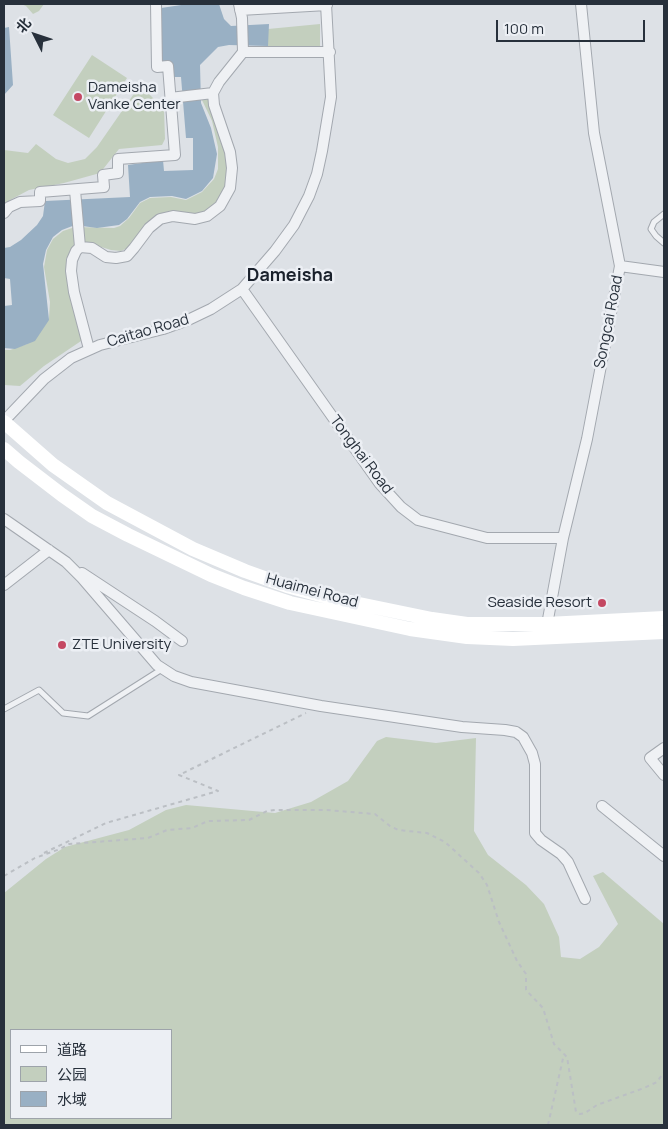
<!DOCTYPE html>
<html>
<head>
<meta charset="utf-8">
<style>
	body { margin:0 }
	#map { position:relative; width:668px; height:1129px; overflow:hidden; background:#dde1e6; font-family:Manrope,"Noto Sans SC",sans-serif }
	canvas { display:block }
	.frame { position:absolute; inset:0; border:5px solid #27303b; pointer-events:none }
	.legend { position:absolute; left:10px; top:1029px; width:162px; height:90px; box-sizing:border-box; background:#eceff4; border:1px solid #9da3aa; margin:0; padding:6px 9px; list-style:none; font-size:15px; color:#27303b }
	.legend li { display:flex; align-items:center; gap:10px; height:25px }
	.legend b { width:25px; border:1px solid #9da3aa }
	.north { position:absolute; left:10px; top:10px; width:50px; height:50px; -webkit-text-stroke:4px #eceff4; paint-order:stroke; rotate:311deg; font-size:14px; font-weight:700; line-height:20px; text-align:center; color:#27303b }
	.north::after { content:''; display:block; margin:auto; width:18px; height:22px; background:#27303b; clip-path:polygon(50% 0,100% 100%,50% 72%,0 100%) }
	.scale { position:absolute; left:496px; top:20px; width:149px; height:22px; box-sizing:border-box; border:2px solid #27303b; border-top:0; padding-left:6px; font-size:15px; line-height:18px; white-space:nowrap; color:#27303b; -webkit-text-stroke:4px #eceff4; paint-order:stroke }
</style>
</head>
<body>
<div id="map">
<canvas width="668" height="1129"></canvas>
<div class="frame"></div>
<ul class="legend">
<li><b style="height:6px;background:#fff"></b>道路</li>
<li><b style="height:14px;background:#c3cfbe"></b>公园</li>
<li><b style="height:14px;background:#99b0c4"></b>水域</li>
</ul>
<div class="north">北</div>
<div class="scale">100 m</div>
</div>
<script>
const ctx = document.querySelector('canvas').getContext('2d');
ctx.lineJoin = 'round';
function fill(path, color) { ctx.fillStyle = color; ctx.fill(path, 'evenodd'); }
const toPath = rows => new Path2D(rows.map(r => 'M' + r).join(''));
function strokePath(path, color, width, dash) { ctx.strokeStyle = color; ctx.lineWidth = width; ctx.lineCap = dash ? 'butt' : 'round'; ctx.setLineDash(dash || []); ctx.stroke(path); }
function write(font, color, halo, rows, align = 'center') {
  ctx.font = font + ' Manrope,sans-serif'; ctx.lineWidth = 5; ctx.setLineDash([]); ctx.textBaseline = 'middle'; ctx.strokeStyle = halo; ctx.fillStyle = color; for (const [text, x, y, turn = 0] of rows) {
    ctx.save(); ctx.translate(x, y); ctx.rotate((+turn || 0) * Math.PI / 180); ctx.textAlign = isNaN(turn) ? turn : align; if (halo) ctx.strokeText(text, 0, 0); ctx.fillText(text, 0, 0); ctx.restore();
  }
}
const green = toPath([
	[21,4,44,4,39,11,33,14,26,6],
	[320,24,320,58,254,57,256,46,268,46,268,29],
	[92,55,127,78,89,138,53,115],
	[140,85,164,109,165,139,162,145,119,149,100,173,64,183,29,190,10,200,4,206,4,150,28,153,36,144,56,159,68,163,85,159,97,147],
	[209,99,227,152,228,184,221,197,212,208,204,214,165,212,152,220,132,246,121,251,111,250,85,242,75,245,66,259,67,272,84,339,44,366,20,386,4,385,4,350,10,350,27,344,38,335,49,318,50,302,44,267,47,250,53,239,63,231,75,227,114,228,120,226,129,218,140,203,150,198,171,197,186,200,202,192,214,179,218,169,218,147,212,121,202,100],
	[386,737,436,743,476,738,474,831,488,855,526,885,544,904,559,937,561,957,580,959,599,947,618,924,593,876,603,872,664,924,664,1125,4,1125,4,893,46,859,65,847,129,830,166,810,186,805,275,813,311,802,348,781,377,741],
	[171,1030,171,1118,11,1118,11,1030]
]);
const water = toPath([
	[188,4,219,4,224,19,231,26,269,24,268,46,229,45,218,47,200,65,201,103,211,128,217,154,213,178,202,191,186,199,172,196,150,197,140,202,127,219,119,225,97,228,75,225,62,230,53,237,46,250,43,264,49,320,35,341,15,349,4,348,4,306,12,305,10,279,4,278,4,248,10,247,21,240,37,225,43,216,45,201,130,197,128,165,163,160,164,171,193,170,193,138,186,138,181,77,173,77,172,62,162,62,161,8],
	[9,27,13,85,4,95,4,28]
]);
const path = toPath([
	[44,853,106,823,218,791,179,775,306,713],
	[4,876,35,858,60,849,69,844,148,838,167,830,192,828,208,821,249,820,267,811,275,810,327,810,375,814,390,826,398,830,427,833,445,842,479,873,487,885,499,922,517,961,526,974,526,990,543,1008,554,1044,567,1057,576,1112,580,1114,585,1113,597,1105,644,1088,657,1082,664,1072],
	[548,1125,564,1054]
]);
const lane = toPath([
	[664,214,654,222,651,229,656,236,664,243],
	[4,709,39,690,63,713,88,716,162,669]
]);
const street = toPath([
	[240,10,327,5],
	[243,52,330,52],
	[170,98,213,93],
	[75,190,80,247,92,248,106,257,116,258,127,256,134,248,149,228,160,219,173,216,195,219,207,216,220,206,230,188,232,168,230,152,214,105,213,93,219,82,243,52,242,18,239,4],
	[4,213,9,207,20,202,40,201,40,192,104,187,103,175,118,173,118,159,175,155,168,66,157,67,156,4],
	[80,247,76,251,72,260,71,271,74,292,89,349],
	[620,266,664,272],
	[242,289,380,484,401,507,418,520,487,538,563,538],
	[4,421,44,379,71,358,100,345,163,329,188,320,211,309,242,289,275,251,294,225,309,196,317,174,322,151,331,97,326,4],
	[4,519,66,562,82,578,157,665,174,676,191,682,321,706,462,727,505,730,516,732,523,737,532,753,535,764,535,833,541,840,561,854,568,862,585,899],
	[82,573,155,621,182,641],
	[4,585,49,550],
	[546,630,563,538,587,439,620,266,594,133,581,4],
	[664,748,650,758,664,775],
	[602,806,664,856]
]);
const secondary = toPath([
	[4,422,53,465,107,503,193,549,245,571,287,586,335,599,432,619,467,624,547,624,664,618],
	[4,449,19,462,62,495,92,516,128,535,211,575,244,588,290,603,410,629,467,637,513,639,664,632]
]);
const markers = [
	[78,97,5,"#c44862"],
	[602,603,5,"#c44862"],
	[62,645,5,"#c44862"]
];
const poiNames = [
	["Dameisha",88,88],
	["Vanke Center",88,105],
	["Seaside Resort",592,603,"right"],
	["ZTE University",72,645]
];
const streetNames = [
	["Songcai Road",609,322,-79],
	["Caitao Road",148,331,-16],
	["Tonghai Road",361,455,53],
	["Huaimei Road",312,591,15]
];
const quarterNames = [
	["Dameisha",290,276]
];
fill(green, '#c3cfbe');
fill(water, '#99b0c4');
strokePath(lane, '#a3a8af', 7);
strokePath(street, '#a3a8af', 12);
strokePath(path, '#bbbfc4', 2, [4, 4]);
strokePath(lane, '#eff1f4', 5);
strokePath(street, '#eff1f4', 10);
strokePath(secondary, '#fff', 14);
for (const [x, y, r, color] of markers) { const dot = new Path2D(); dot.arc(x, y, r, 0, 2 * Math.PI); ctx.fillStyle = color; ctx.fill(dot); strokePath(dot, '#eceff4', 2); }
write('15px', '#27303b', '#eceff4', poiNames, 'left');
write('15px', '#27303b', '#eceff4', streetNames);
write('bold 18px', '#1a212c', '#eceff4', quarterNames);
</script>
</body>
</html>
